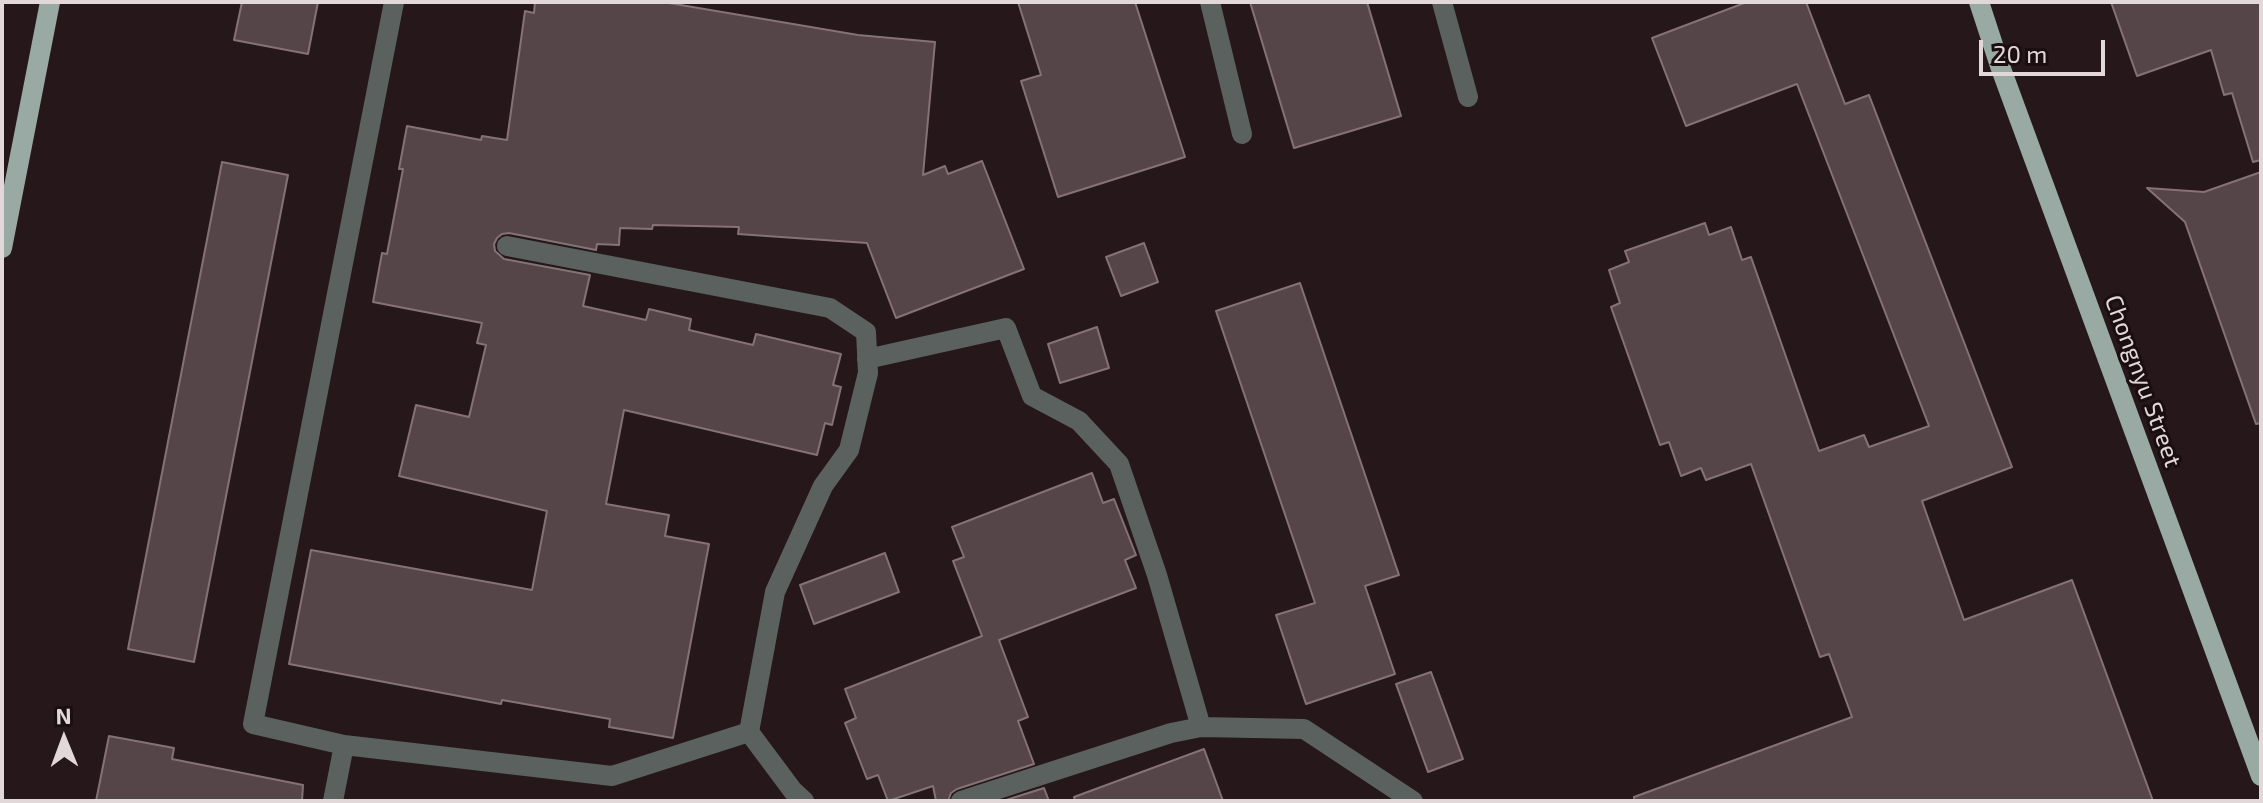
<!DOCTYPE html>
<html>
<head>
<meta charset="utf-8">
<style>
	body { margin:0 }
	#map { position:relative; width:2263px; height:803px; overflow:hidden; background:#25171a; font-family:"Exo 2",sans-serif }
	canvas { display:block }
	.frame { position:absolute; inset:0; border:4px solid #e2d8da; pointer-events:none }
	.north { position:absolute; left:24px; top:699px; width:80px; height:80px; -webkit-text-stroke:6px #1b0e11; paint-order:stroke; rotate:359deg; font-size:22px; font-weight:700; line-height:32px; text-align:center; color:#e2d8da }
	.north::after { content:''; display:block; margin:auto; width:28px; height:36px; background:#e2d8da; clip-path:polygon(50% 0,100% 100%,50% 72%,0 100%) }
	.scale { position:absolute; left:1979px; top:40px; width:126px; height:36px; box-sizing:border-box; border:4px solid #e2d8da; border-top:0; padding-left:10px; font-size:24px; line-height:28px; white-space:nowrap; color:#e2d8da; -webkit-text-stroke:6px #1b0e11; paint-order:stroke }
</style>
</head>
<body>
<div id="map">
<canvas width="2263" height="803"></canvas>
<div class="frame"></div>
<div class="north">N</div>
<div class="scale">20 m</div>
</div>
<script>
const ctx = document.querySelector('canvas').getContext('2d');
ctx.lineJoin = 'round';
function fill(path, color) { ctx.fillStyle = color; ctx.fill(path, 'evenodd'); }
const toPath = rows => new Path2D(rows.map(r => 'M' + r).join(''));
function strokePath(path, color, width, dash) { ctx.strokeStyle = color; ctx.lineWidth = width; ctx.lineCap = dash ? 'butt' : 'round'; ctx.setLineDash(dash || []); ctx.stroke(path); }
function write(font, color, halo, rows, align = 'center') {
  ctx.font = font + ' "Exo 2",sans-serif'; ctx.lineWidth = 6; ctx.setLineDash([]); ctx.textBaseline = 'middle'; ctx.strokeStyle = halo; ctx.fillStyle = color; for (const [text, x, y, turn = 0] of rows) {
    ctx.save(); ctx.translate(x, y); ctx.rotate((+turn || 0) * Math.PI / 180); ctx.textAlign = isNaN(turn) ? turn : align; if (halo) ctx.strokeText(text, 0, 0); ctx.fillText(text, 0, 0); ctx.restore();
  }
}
const building = toPath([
	[242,2,318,2,308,54,234,40,242,2],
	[535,2,663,2,858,35,935,42,923,175,945,166,948,174,982,161,1024,269,896,318,867,243,738,234,739,227,653,225,652,229,620,228,619,245,597,244,596,250,509,233,502,234,497,238,494,244,495,251,504,259,590,275,583,306,646,320,649,309,691,319,689,330,753,345,756,334,841,354,833,385,841,387,832,425,825,423,817,455,624,410,606,504,669,515,665,536,709,544,673,738,609,727,610,719,502,700,501,704,289,664,311,550,532,590,547,511,399,476,416,405,469,417,486,345,477,343,482,323,373,302,382,253,387,254,403,169,399,169,407,126,481,140,482,136,507,140,525,11,534,13,535,2],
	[1018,2,1135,2,1185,157,1058,197,1021,81,1041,75,1018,2],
	[1250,2,1367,2,1401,116,1294,148,1250,2],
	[1747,2,1806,2,1845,104,1869,95,2012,467,1922,501,1964,620,2072,580,2153,801,1634,801,1634,797,1852,717,1829,654,1820,657,1751,464,1706,480,1701,468,1681,476,1669,442,1660,445,1611,307,1620,303,1609,270,1629,262,1625,251,1705,223,1709,235,1731,227,1742,260,1751,257,1819,451,1864,435,1869,447,1929,426,1797,84,1686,126,1652,38,1747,2],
	[2111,2,2261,2,2261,160,2253,162,2232,93,2224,95,2211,50,2137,76,2111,2],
	[222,162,288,175,194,662,128,649,222,162],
	[2261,172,2261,423,2256,424,2185,222,2147,188,2204,192,2261,172],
	[1144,243,1158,282,1121,296,1106,257,1144,243],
	[1300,283,1399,575,1365,586,1395,674,1306,704,1276,615,1315,603,1216,311,1300,283],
	[1097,327,1109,368,1060,383,1048,344,1097,327],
	[1092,473,1103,503,1114,499,1136,555,1125,560,1136,588,999,640,1028,717,1018,721,1034,764,957,789,951,793,948,801,936,801,933,786,888,801,878,775,867,779,845,723,856,718,845,689,982,636,953,561,964,557,952,527,1092,473],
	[885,553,899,592,814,624,800,585,885,553],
	[1431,672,1463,759,1428,772,1396,684,1431,672],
	[109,736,174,748,172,759,303,785,302,801,96,801,109,736],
	[1204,749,1223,801,1075,801,1074,797,1204,749],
	[1044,788,1049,801,1003,801,1044,788]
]);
const minor = toPath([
	[394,2,253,724,344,745,612,776,749,732,775,592,823,486,849,450,868,373,866,332,830,308,507,246],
	[1210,2,1242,134],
	[1442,2,1468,97],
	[867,359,1006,328,1032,396,1079,421,1119,464,1157,575,1201,727],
	[749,732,793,791,804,801],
	[333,801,344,745],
	[961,801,1171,733,1201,727,1304,729,1413,801]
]);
const major = toPath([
	[1979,2,2000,66,2261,776],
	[2,248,50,2]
]);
const streetNames = [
	["Chongnyu Street",2143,381,70]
];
fill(building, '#554548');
strokePath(building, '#847276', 2);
strokePath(minor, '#5a615e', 20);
strokePath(major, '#99a9a3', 20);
write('24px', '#e2d8da', '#1b0e11', streetNames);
</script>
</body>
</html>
